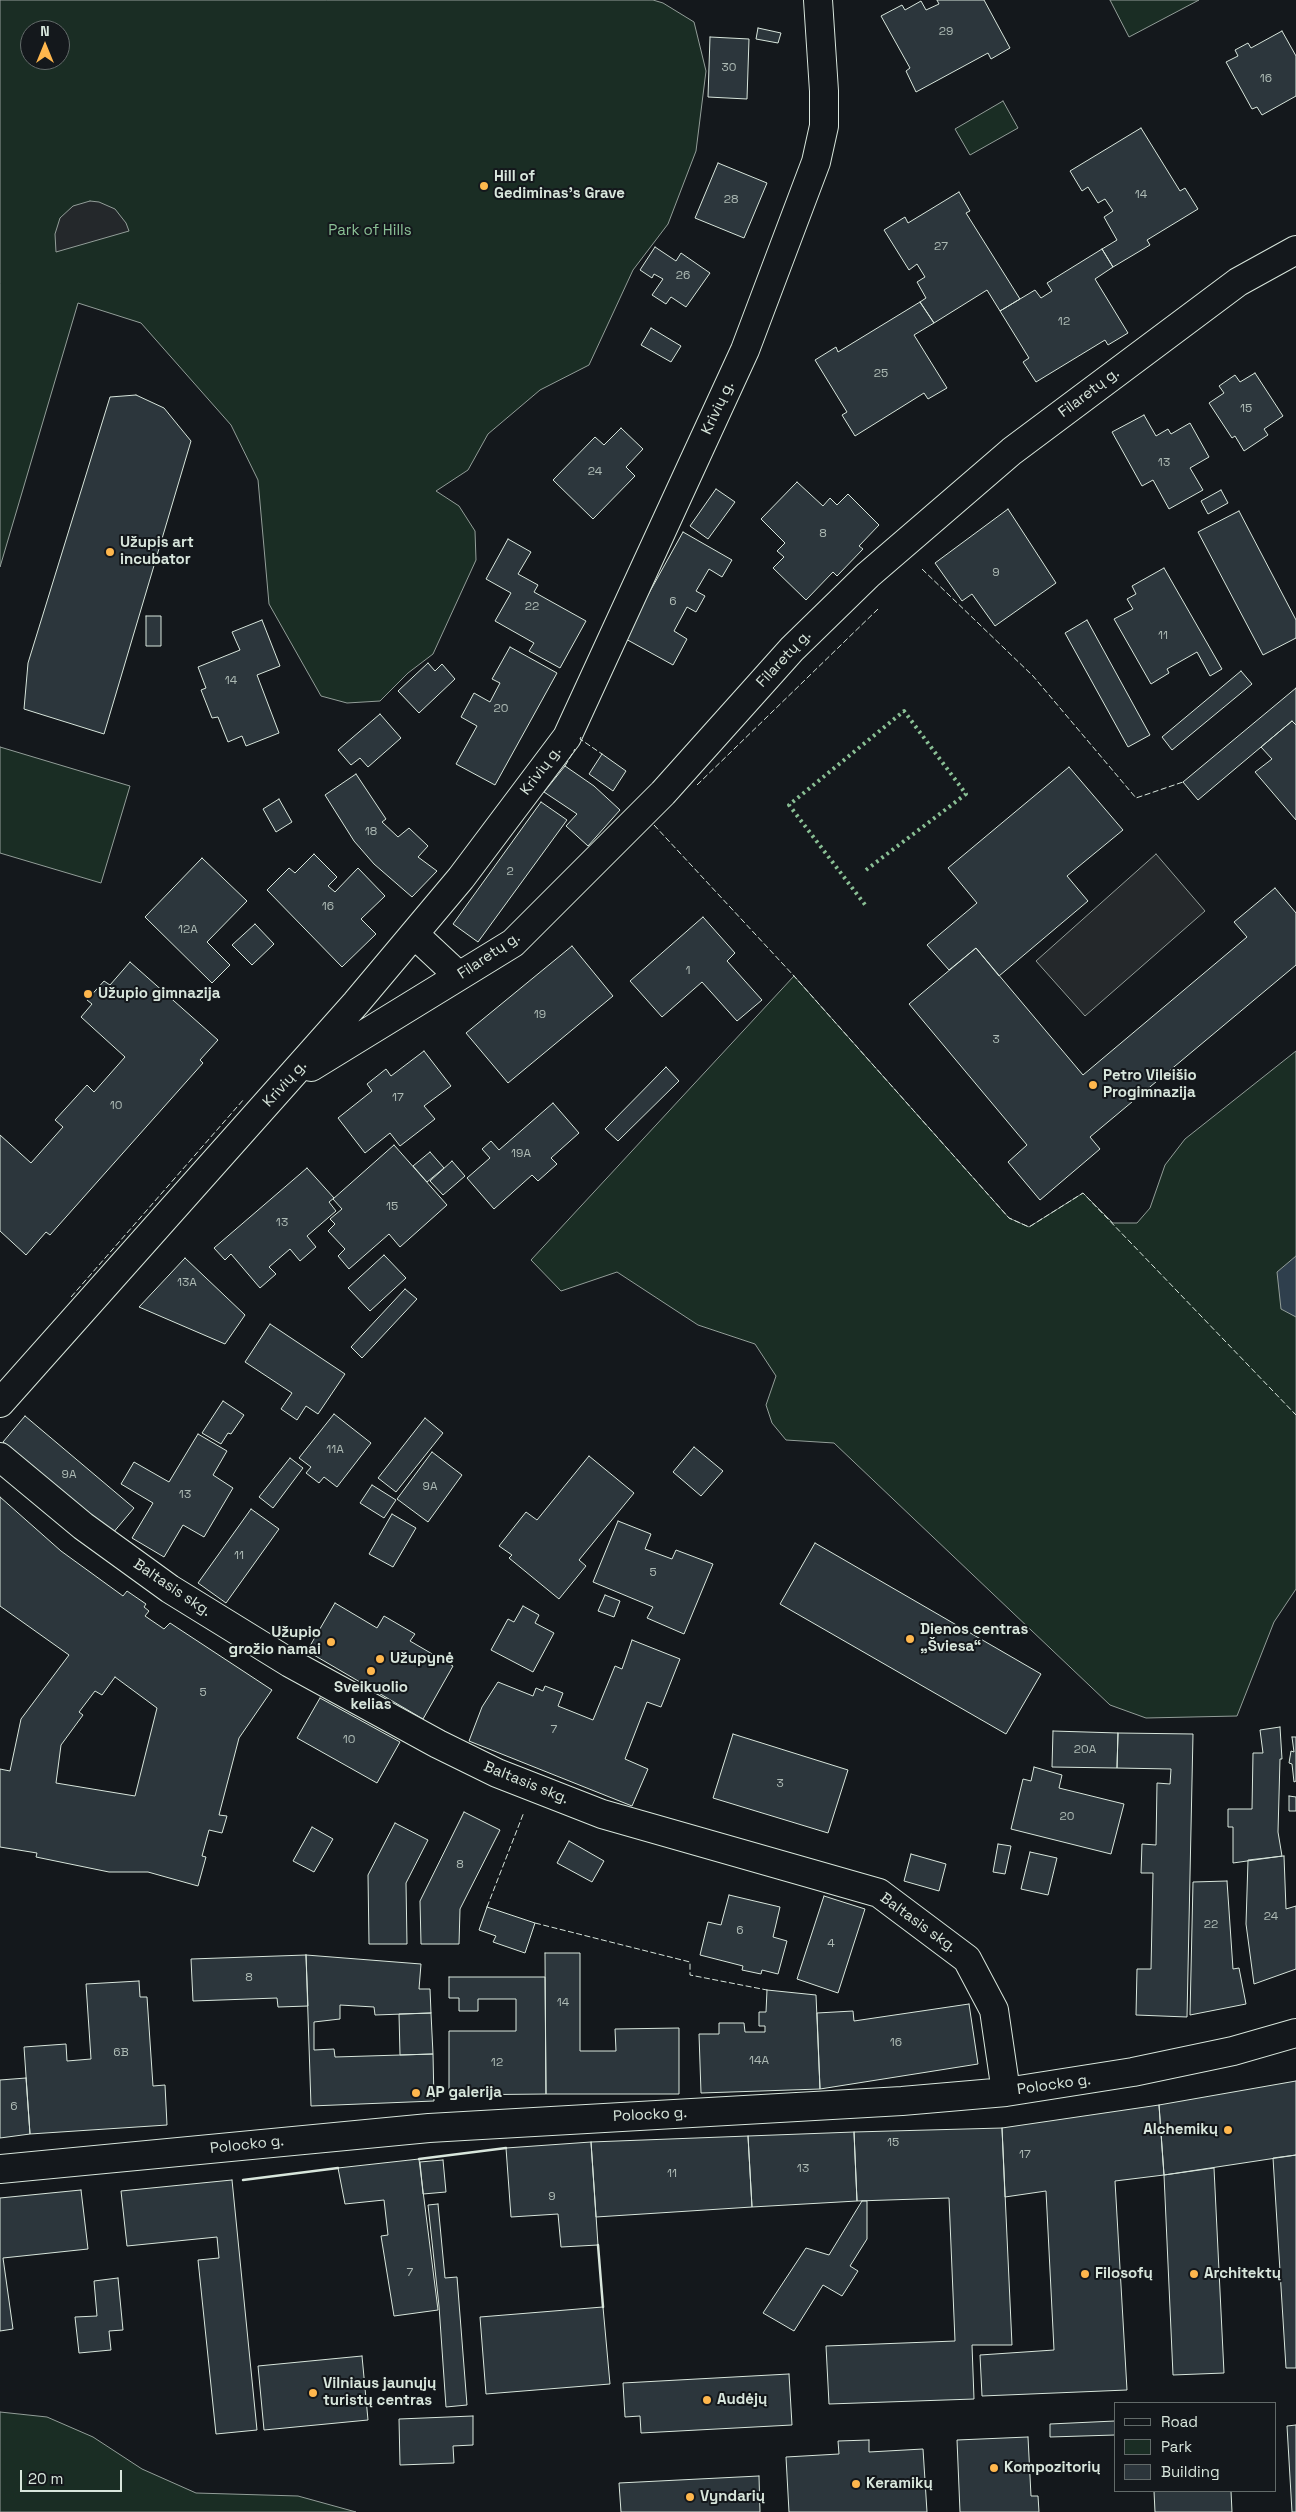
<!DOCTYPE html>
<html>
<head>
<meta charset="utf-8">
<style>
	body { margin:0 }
	#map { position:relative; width:1296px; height:2512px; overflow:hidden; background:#14181c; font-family:"Space Grotesk",sans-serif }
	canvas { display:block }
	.legend { position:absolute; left:1114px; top:2402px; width:162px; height:90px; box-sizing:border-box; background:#14181c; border:1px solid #626a69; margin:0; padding:6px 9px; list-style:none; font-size:15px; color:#d8e6dc }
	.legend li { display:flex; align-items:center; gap:10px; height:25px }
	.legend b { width:25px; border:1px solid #626a69 }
	.north { position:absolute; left:20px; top:20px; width:50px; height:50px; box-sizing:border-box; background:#14181c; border:1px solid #626a69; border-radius:50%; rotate:0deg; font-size:14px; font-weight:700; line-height:20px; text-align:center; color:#d8e6dc }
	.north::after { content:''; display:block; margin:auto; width:18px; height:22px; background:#ffb74d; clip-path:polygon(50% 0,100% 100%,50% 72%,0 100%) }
	.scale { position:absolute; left:20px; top:2470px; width:102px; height:22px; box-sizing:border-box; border:2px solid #d8e6dc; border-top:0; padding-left:6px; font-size:15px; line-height:18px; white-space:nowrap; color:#d8e6dc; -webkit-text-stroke:4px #14181c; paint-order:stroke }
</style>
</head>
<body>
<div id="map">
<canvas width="1296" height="2512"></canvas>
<ul class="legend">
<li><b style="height:6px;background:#14181c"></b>Road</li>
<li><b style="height:14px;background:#1a2d24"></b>Park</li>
<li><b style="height:14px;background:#2c363c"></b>Building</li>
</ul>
<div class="north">N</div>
<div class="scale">20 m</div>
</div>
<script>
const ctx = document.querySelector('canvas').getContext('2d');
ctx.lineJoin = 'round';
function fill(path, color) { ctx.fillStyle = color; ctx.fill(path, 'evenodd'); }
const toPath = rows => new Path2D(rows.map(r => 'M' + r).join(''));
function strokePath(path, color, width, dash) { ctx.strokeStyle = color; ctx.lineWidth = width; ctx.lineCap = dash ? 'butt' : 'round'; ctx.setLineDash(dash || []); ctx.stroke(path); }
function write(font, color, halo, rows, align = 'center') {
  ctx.font = font + ' "Space Grotesk",sans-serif'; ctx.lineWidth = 4; ctx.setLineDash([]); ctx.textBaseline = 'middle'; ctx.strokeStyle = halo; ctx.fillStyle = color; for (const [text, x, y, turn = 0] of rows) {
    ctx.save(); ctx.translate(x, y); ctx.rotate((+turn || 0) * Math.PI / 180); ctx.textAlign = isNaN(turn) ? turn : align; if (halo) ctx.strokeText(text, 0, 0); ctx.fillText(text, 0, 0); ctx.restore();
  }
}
const green = toPath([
	[0,0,653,0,663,3,694,22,706,71,696,151,668,224,633,270,589,365,540,390,488,434,468,470,436,491,459,506,475,531,476,560,433,654,408,673,380,701,347,703,321,696,269,604,258,480,231,425,141,323,78,303,0,567,0,0],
	[30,30,60,30,60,60,30,60,30,30],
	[1110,0,1199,0,1129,37,1110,0],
	[1003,101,1018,128,970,155,955,129,1003,101],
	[0,747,130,786,101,883,0,853,0,747],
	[794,976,1009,1218,1029,1227,1083,1193,1113,1223,1137,1223,1150,1208,1165,1165,1185,1139,1296,1051,1296,1589,1274,1622,1237,1716,1146,1718,1110,1705,834,1443,786,1440,772,1423,766,1405,776,1376,755,1344,698,1325,617,1272,561,1291,531,1260,794,976],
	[0,2412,47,2417,93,2437,142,2469,196,2493,298,2496,356,2512,0,2512,0,2412]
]);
const parking = toPath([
	[90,201,99,202,115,209,126,223,129,231,56,252,55,234,60,218,73,206,90,201],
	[1156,854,1205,911,1085,1016,1036,961,1156,854]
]);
const water = toPath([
	[1296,1256,1296,1317,1281,1309,1277,1272,1296,1256]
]);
const building = toPath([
	[937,0,984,0,1010,48,991,59,988,53,916,92,906,71,910,68,881,16,902,5,905,10,921,1,926,10,939,4,937,0],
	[758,28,781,33,778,43,756,39,758,28],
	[1282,31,1296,56,1296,96,1262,115,1257,107,1252,109,1226,62,1238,56,1235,50,1248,43,1251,48,1282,31],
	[710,37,749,39,747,99,708,97,710,37],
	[1141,128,1180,191,1185,188,1198,209,1147,240,1150,245,1113,267,1102,249,1117,240,1104,217,1113,211,1105,199,1098,203,1088,187,1082,191,1070,171,1141,128],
	[718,163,767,183,744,238,695,218,718,163],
	[959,192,970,211,966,213,1020,299,1000,311,987,290,934,323,920,302,926,298,917,282,925,277,917,264,909,270,884,230,905,217,908,223,959,192],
	[655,247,676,261,681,253,710,273,686,307,671,297,666,304,652,295,663,279,654,274,652,278,640,270,655,247],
	[1102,249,1113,267,1095,279,1128,333,1108,345,1105,340,1036,382,1023,362,1029,358,1000,311,1035,290,1041,298,1052,291,1047,283,1102,249],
	[920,302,934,323,914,335,947,388,928,399,924,393,855,436,842,415,847,412,815,360,836,347,838,352,920,302],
	[651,328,681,346,671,362,641,345,651,328],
	[1255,373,1283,416,1264,429,1268,435,1244,451,1235,436,1232,438,1209,403,1224,393,1219,386,1235,375,1240,382,1255,373],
	[136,395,164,408,191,441,104,734,24,709,28,663,110,397,136,395],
	[1144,415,1156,436,1168,429,1171,434,1190,423,1209,457,1190,468,1203,490,1169,509,1153,480,1142,486,1112,432,1144,415],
	[621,428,643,449,626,467,635,476,593,519,553,480,595,437,604,445,621,428],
	[797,482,823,506,830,498,837,505,848,494,879,525,859,546,863,549,837,576,833,572,806,600,773,568,784,557,777,551,785,543,761,519,797,482],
	[716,489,735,502,708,539,690,526,716,489],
	[1221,490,1228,503,1208,514,1201,501,1221,490],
	[1008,509,1056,583,995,626,972,594,962,601,935,563,1008,509],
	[1239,511,1296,620,1296,638,1263,655,1198,532,1239,511],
	[683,532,732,560,722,577,709,569,696,591,705,596,696,612,687,607,674,631,687,639,673,665,624,638,683,532],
	[508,539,531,552,518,574,538,585,534,592,586,621,560,668,529,651,534,643,495,621,511,593,486,579,508,539],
	[1164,568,1222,669,1210,676,1197,652,1167,669,1169,673,1151,684,1114,619,1133,609,1127,599,1136,594,1132,586,1164,568],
	[146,616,161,616,161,646,146,646,146,616],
	[262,620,280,666,257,675,279,733,246,746,242,736,228,742,218,717,212,718,201,690,206,688,198,667,240,650,232,632,262,620],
	[1087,620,1150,735,1128,747,1065,633,1087,620],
	[510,647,557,673,495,785,456,764,477,726,461,717,474,693,490,702,500,683,492,679,510,647],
	[428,663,435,671,442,664,455,679,419,713,398,691,428,663],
	[1241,671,1252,684,1172,750,1162,737,1241,671],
	[1296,688,1296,725,1292,721,1198,800,1183,782,1296,688],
	[380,714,401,738,368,767,360,758,351,765,338,750,380,714],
	[1292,721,1296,725,1296,820,1255,772,1272,759,1261,747,1292,721],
	[602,754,626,771,613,791,589,774,602,754],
	[565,766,594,786,620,810,588,846,566,826,577,814,544,792,565,766],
	[1069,767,1123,830,1067,876,1088,901,999,976,976,948,949,970,927,945,977,903,948,868,1069,767],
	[356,774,386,819,382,822,398,837,409,828,428,846,418,857,437,871,412,897,374,864,354,841,325,795,356,774],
	[279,799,292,822,276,832,263,809,279,799],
	[541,802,567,820,478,942,453,924,541,802],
	[314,854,337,877,328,886,335,892,358,868,385,896,361,919,376,934,342,967,267,890,289,868,295,873,314,854],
	[202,858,247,901,207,942,230,965,212,983,145,917,202,858],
	[1275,888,1296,913,1296,965,1090,1137,1100,1149,1040,1200,1008,1162,1027,1145,909,1004,976,948,1083,1075,1247,937,1234,922,1275,888],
	[703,917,735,953,727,961,762,1000,737,1021,702,982,662,1017,630,981,703,917],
	[255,924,274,944,252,965,232,945,255,924],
	[572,946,613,996,508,1083,466,1033,572,946],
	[130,962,218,1040,200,1060,203,1063,50,1235,46,1232,26,1255,0,1231,0,1135,31,1163,63,1127,55,1120,87,1085,94,1092,125,1057,81,1017,92,1004,87,1000,104,981,110,985,130,962],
	[424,1051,451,1086,424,1106,435,1119,400,1146,390,1133,365,1153,338,1118,372,1091,367,1084,386,1069,391,1076,424,1051],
	[666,1067,679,1081,618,1141,605,1129,666,1067],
	[553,1103,579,1133,551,1158,557,1164,538,1181,532,1175,494,1209,467,1178,490,1158,482,1149,491,1141,499,1150,553,1103],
	[394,1145,447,1205,400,1247,389,1234,349,1269,338,1256,345,1249,328,1231,335,1224,330,1219,342,1209,333,1199,394,1145],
	[430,1152,444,1168,427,1182,413,1166,430,1152],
	[452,1161,465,1176,443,1195,430,1181,452,1161],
	[307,1168,334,1198,329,1202,336,1211,307,1236,316,1247,300,1261,290,1249,269,1267,276,1274,260,1288,231,1254,225,1260,214,1248,307,1168],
	[384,1255,406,1278,370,1311,348,1288,384,1255],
	[185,1258,245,1315,225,1344,139,1307,185,1258],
	[405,1289,417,1299,362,1358,351,1347,405,1289],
	[270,1324,345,1374,318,1414,306,1406,297,1420,281,1409,292,1393,245,1362,270,1324],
	[223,1401,244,1415,231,1434,228,1433,221,1444,202,1433,223,1401],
	[334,1414,371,1443,337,1487,324,1477,319,1483,306,1473,311,1467,299,1458,334,1414],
	[25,1416,134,1508,112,1534,3,1442,25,1416],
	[425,1418,443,1433,396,1492,378,1478,425,1418],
	[198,1434,227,1451,213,1475,233,1488,204,1537,183,1525,164,1557,132,1538,153,1503,121,1484,134,1462,169,1482,198,1434],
	[694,1447,723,1471,701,1496,673,1472,694,1447],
	[432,1452,462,1475,428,1522,397,1499,432,1452],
	[589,1456,634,1493,579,1560,586,1566,559,1599,509,1558,512,1555,499,1546,526,1512,537,1520,589,1456],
	[290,1458,303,1468,273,1508,259,1497,290,1458],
	[372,1485,396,1500,384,1518,360,1503,372,1485],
	[0,1497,61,1551,123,1596,127,1591,146,1604,144,1607,149,1611,145,1616,164,1629,170,1623,272,1690,239,1738,219,1815,227,1816,222,1833,209,1830,202,1856,206,1857,198,1886,148,1872,109,1872,36,1857,37,1853,0,1847,0,1769,10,1771,21,1719,69,1655,0,1606,0,1497],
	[115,1677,157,1708,135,1796,56,1783,61,1745,83,1715,79,1712,95,1691,102,1695,115,1677],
	[251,1509,279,1529,226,1603,198,1583,251,1509],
	[392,1514,416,1528,393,1567,369,1554,392,1514],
	[618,1521,651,1534,645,1549,672,1559,676,1550,713,1564,684,1634,647,1618,653,1607,593,1582,618,1521],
	[815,1543,1041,1674,1006,1734,780,1604,815,1543],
	[605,1595,620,1601,614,1617,598,1611,605,1595],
	[335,1603,377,1628,384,1616,415,1634,410,1641,453,1666,423,1719,307,1651,335,1603],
	[523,1606,539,1615,535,1623,554,1633,533,1672,491,1650,508,1619,514,1622,523,1606],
	[632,1640,680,1659,661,1707,647,1702,625,1759,648,1769,632,1806,469,1741,482,1707,498,1682,533,1696,536,1688,543,1691,545,1686,563,1693,558,1706,593,1720,615,1666,622,1669,632,1640],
	[320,1698,400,1742,377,1783,297,1738,320,1698],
	[1280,1727,1282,1759,1280,1759,1278,1832,1282,1856,1233,1863,1233,1827,1228,1827,1228,1809,1252,1809,1253,1753,1263,1753,1260,1730,1280,1727],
	[1053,1731,1118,1733,1117,1768,1052,1767,1053,1731],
	[1118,1733,1193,1734,1187,2017,1136,2015,1137,1969,1151,1969,1153,1873,1141,1873,1142,1844,1156,1845,1157,1783,1170,1784,1171,1769,1117,1768,1118,1733],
	[733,1734,848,1770,828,1833,713,1798,733,1734],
	[1292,1737,1296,1737,1296,1781,1294,1782,1292,1764,1289,1763,1291,1751,1294,1752,1292,1737],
	[1034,1767,1062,1775,1059,1788,1124,1804,1111,1854,1011,1829,1023,1779,1031,1781,1034,1767],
	[1289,1796,1296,1797,1296,1811,1289,1811,1289,1796],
	[464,1812,500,1830,460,1909,459,1944,421,1944,420,1901,464,1812],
	[395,1823,428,1840,406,1883,407,1944,369,1944,368,1875,395,1823],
	[312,1827,333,1839,314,1872,293,1861,312,1827],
	[569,1841,604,1861,592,1882,557,1863,569,1841],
	[998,1844,1011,1846,1005,1874,993,1872,998,1844],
	[1030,1852,1057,1858,1048,1895,1021,1889,1030,1852],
	[911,1854,946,1864,939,1891,904,1881,911,1854],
	[1284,1856,1286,1909,1296,1906,1296,1969,1254,1984,1246,1924,1248,1860,1284,1856],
	[1227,1881,1233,1969,1239,1968,1246,2004,1190,2015,1193,1882,1227,1881],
	[729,1895,780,1907,773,1937,787,1941,778,1974,762,1970,761,1974,742,1970,743,1966,700,1955,708,1922,721,1925,729,1895],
	[824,1896,865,1909,838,1993,797,1979,824,1896],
	[487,1907,535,1923,525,1953,493,1942,496,1936,479,1930,487,1907],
	[545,1953,580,1953,580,2051,616,2051,615,2029,679,2028,679,2094,546,2094,545,1953],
	[306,1955,421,1964,419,1989,430,1989,431,2013,375,2015,374,2007,340,2005,340,2019,314,2022,314,2050,334,2049,335,2057,433,2054,434,2101,311,2106,306,1955],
	[306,1955,308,2006,278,2007,277,1998,193,2001,191,1959,306,1955],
	[449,1977,545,1977,546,2094,449,2095,449,2031,516,2031,516,1999,478,1999,478,2011,459,2011,459,1998,449,1998,449,1977],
	[139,1981,140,1997,147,1997,153,2086,165,2085,167,2125,30,2134,24,2047,66,2044,67,2061,91,2059,86,1984,139,1981],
	[767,1990,816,1995,820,2089,701,2093,699,2034,719,2034,719,2023,744,2023,745,2032,765,2032,765,2026,759,2026,759,2012,766,2012,767,1990],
	[969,2004,978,2064,820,2089,817,2013,853,2011,854,2021,969,2004],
	[431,2013,433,2054,400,2055,399,2014,431,2013],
	[26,2078,30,2134,0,2138,0,2080,26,2078],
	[1296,2081,1296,2155,1164,2175,1159,2105,1296,2081],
	[1159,2105,1164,2175,1115,2181,1127,2390,982,2396,980,2355,1054,2350,1046,2191,1005,2197,1002,2128,1159,2105],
	[1002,2128,1012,2345,972,2345,974,2399,829,2404,826,2346,955,2341,949,2198,857,2201,854,2132,1002,2128],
	[854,2132,857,2201,752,2207,748,2136,854,2132],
	[748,2136,752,2207,596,2217,591,2142,748,2136],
	[591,2142,598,2245,561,2247,558,2214,511,2217,506,2148,591,2142],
	[1296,2155,1296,2368,1286,2368,1273,2158,1296,2155],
	[419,2159,438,2310,394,2316,381,2236,388,2235,384,2200,345,2204,338,2168,419,2159],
	[443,2160,446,2192,423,2194,420,2162,443,2160],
	[1214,2168,1224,2373,1173,2375,1164,2175,1214,2168],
	[232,2180,257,2430,216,2434,198,2260,219,2258,217,2237,127,2246,121,2191,232,2180],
	[81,2190,88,2249,3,2258,13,2329,0,2331,0,2198,81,2190],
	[862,2201,867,2201,867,2239,850,2266,858,2271,842,2296,823,2285,794,2331,763,2313,806,2248,829,2255,862,2201],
	[438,2204,445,2278,457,2277,467,2405,446,2407,439,2306,428,2205,438,2204],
	[118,2278,123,2330,109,2331,111,2350,79,2353,75,2317,97,2316,94,2281,118,2278],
	[603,2307,610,2384,486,2394,480,2317,603,2307],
	[362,2356,368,2420,264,2430,258,2366,362,2356],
	[789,2374,792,2425,641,2433,640,2416,625,2417,623,2383,789,2374],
	[473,2416,473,2445,453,2446,454,2463,400,2465,399,2419,473,2416],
	[1115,2421,1115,2435,1050,2437,1050,2424,1115,2421],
	[1296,2425,1296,2512,1292,2512,1287,2426,1296,2425],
	[1028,2437,1031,2496,1038,2496,1039,2512,960,2512,957,2440,1028,2437],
	[869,2440,869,2452,923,2449,927,2512,789,2512,786,2457,839,2454,838,2441,869,2440],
	[759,2476,760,2512,621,2512,619,2483,759,2476],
	[1154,2491,1231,2491,1232,2512,1155,2512,1154,2491]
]);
const minor = toPath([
	[414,934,459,976],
	[311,1067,513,943,663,793,792,649,868,575,1012,451,1238,282,1296,250],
	[0,1403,356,1003,461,878,567,737,745,350,816,162,824,126,824,91,818,0],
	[0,1457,83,1526,170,1589,290,1663,438,1744,497,1773,602,1814,879,1893,967,1959,994,2010,1006,2092],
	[0,2169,429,2128,902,2101,1006,2092,1133,2072,1233,2051,1296,2033]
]);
const hedge = toPath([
	[866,870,966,794,904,711,789,805,866,906]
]);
const fence = toPath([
	[922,569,1033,676,1136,798,1183,782],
	[581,737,580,739,602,754],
	[565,766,575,749],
	[697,785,878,609],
	[654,825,794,976,1009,1218,1029,1227,1083,1193,1296,1415],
	[71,1297,244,1099],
	[487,1907,524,1812],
	[535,1923,690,1962,690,1975,767,1990]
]);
const wall = toPath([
	[419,2159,506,2148],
	[243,2180,338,2168],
	[598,2245,603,2307]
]);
const markers = [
	[484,186,5,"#ffb74d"],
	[110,552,5,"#ffb74d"],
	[88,994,5,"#ffb74d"],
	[1093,1085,5,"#ffb74d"],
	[910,1639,5,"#ffb74d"],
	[331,1642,5,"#ffb74d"],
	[380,1659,5,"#ffb74d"],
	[371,1671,5,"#ffb74d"],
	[416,2093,5,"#ffb74d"],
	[1228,2130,5,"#ffb74d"],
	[1085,2274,5,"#ffb74d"],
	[1194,2274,5,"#ffb74d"],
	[313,2393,5,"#ffb74d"],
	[707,2400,5,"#ffb74d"],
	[994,2468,5,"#ffb74d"],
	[856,2484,5,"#ffb74d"],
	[690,2497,5,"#ffb74d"]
];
const numberNames = [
	["29",946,32],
	["30",729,68],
	["16",1266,79],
	["14",1141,195],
	["28",731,200],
	["27",941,247],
	["26",683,276],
	["12",1064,322],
	["25",881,374],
	["15",1246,409],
	["13",1164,463],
	["24",595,472],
	["8",823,534],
	["9",996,573],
	["6",673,602],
	["22",532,607],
	["11",1163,636],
	["14",231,681],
	["20",501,709],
	["18",371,832],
	["2",510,872],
	["16",328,907],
	["12A",188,930],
	["1",688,971],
	["19",540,1015],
	["3",996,1040],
	["17",398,1098],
	["10",116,1106],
	["19A",521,1154],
	["15",392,1207],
	["13",282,1223],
	["13A",187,1283],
	["11A",335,1450],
	["9A",69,1475],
	["9A",430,1487],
	["13",185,1495],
	["11",239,1556],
	["5",653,1573],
	["5",203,1693],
	["7",554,1730],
	["10",349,1740],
	["20A",1085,1750],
	["3",780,1784],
	["20",1067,1817],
	["8",460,1865],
	["24",1271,1917],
	["22",1211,1925],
	["6",740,1931],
	["4",831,1944],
	["8",249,1978],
	["14",563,2003],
	["16",896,2043],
	["6B",121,2053],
	["14A",759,2061],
	["12",497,2063],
	["6",14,2107],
	["15",893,2143],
	["17",1025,2155],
	["13",803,2169],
	["11",672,2174],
	["9",552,2197],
	["7",410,2273]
];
const poiNames = [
	["Hill of",494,177],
	["Gediminas's Grave",494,194],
	["Užupis art",120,543],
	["incubator",120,560],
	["Užupio gimnazija",98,994],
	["Petro Vileišio",1103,1076],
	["Progimnazija",1103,1093],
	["Dienos centras",920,1630],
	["„Šviesa“",920,1647],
	["Užupio",321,1633,"right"],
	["grožio namai",321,1650,"right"],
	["Užupynė",390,1659],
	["Sveikuolio",371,1688,"center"],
	["kelias",371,1705,"center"],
	["AP galerija",426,2093],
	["Alchemikų",1218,2130,"right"],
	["Filosofų",1095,2274],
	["Architektų",1204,2274],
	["Vilniaus jaunųjų",323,2384],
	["turistų centras",323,2401],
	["Audėjų",717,2400],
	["Kompozitorių",1004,2468],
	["Keramikų",866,2484],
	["Vyndarių",700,2497]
];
const parkNames = [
	["Park of Hills",370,231]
];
const streetNames = [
	["Filaretų g.",1089,393,-37],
	["Krivių g.",718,408,-65],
	["Filaretų g.",784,659,-47],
	["Krivių g.",541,771,-53],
	["Filaretų g.",489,956,-34],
	["Krivių g.",285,1084,-48],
	["Baltasis skg.",172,1588,34],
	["Baltasis skg.",526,1783,22],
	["Baltasis skg.",918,1923,36],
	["Polocko g.",1054,2085,-8],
	["Polocko g.",650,2115,-3],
	["Polocko g.",247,2145,-6]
];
fill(green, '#1a2d24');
strokePath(green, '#939e99', 1);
fill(parking, '#24282b');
strokePath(parking, '#939e99', 1);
fill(water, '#2f3f4d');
strokePath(water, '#939e99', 1);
fill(building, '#2c363c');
strokePath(building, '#d8e6dc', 1);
strokePath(minor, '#d8e6dc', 30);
strokePath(minor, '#14181c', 28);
strokePath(hedge, '#8ac095', 4, [2.5, 4]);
strokePath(fence, '#d8e6dc', 1, [6, 2.5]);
strokePath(wall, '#d8e6dc', 2.5);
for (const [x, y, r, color] of markers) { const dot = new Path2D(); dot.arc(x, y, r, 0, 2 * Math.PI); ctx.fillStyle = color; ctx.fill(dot); strokePath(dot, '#14181c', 2); }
write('12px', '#adbab4', null, numberNames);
write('bold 15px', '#d8e6dc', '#14181c', poiNames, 'left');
write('15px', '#8ac095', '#14181c', parkNames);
write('15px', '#d8e6dc', '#14181c', streetNames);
</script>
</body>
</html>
